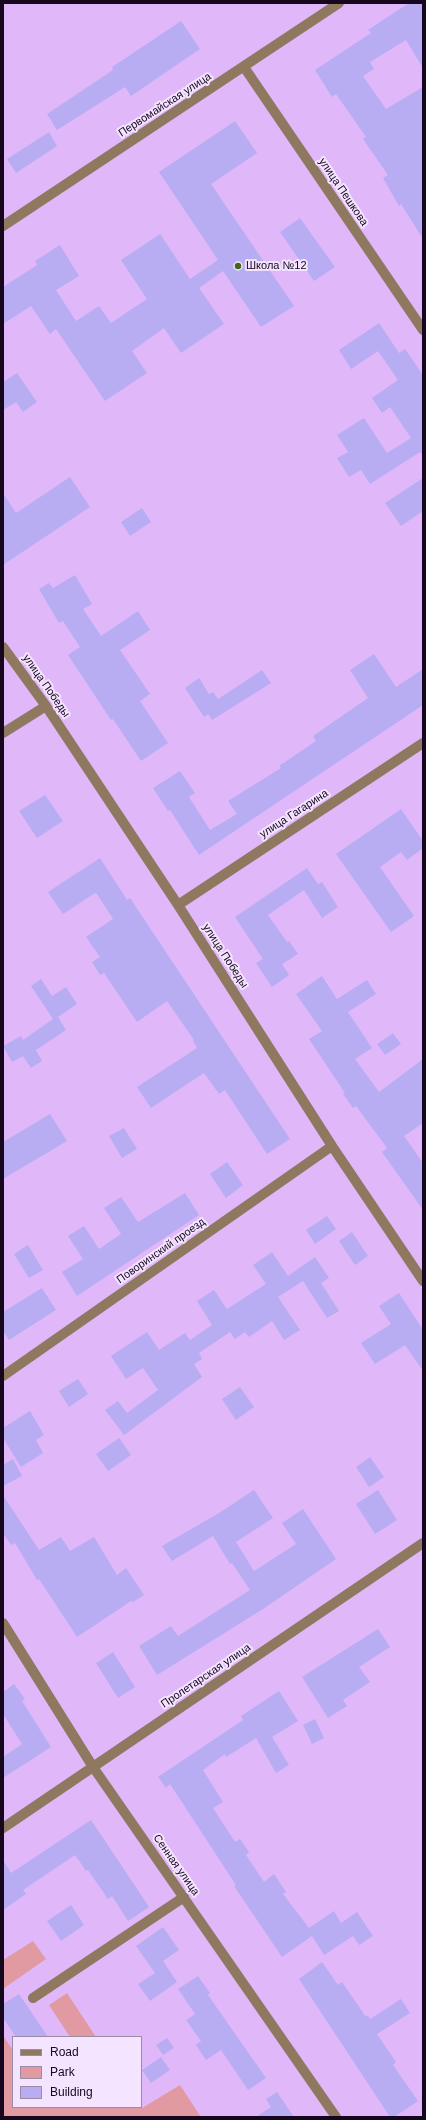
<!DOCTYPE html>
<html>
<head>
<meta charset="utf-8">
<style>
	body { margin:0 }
	#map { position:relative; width:426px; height:2120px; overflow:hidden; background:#e0b8fa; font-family:Helvetica,sans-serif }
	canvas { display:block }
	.frame { position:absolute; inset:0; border:4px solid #16071e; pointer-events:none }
	.legend { position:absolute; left:12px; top:2036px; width:130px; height:72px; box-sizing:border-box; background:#f4e4ff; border:1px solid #9b8ca5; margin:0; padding:5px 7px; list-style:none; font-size:12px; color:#16071e }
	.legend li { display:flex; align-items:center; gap:8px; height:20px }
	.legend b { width:20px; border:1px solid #9b8ca5 }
</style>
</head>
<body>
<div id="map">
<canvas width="426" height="2120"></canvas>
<div class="frame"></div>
<ul class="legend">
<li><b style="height:5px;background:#8e7960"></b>Road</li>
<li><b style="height:11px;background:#e29aa2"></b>Park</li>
<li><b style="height:11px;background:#b8acf2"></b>Building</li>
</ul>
</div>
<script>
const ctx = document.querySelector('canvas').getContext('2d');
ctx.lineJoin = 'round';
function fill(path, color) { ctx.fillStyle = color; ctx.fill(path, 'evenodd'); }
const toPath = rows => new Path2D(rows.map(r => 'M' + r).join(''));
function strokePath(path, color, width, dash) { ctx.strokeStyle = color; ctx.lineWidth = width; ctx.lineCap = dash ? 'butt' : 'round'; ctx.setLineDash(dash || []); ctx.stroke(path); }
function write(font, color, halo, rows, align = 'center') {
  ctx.font = font + ' Helvetica,sans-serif'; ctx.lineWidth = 4; ctx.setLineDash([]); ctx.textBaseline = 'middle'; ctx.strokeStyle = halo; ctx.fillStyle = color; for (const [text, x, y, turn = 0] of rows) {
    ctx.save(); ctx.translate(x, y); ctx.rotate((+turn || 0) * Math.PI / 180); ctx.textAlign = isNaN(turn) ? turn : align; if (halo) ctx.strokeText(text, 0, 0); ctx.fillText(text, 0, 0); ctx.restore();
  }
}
const green = toPath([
	[33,1941,46,1959,3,1989,3,1960],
	[67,1993,96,2037,70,2037,49,2005],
	[3,2036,13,2050,13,2107,141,2106,142,2108,180,2085,201,2117,3,2117]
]);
const building = toPath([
	[409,3,423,3,423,68,406,40,370,62,374,69,363,76,386,109,423,87,423,239,401,204,399,206,383,178,388,175,363,139,366,137,336,94,332,97,315,70,371,33,368,30],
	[181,21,200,49,131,96,125,87,57,130,47,114,113,70,112,67],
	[235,121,257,153,211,184,294,306,261,327,223,271,199,288,224,324,181,353,164,328,132,351,147,373,105,401,56,329,50,334,31,306,3,324,3,287,37,265,35,261,60,245,79,276,56,290,76,321,99,306,111,323,147,299,121,260,160,234,190,279,218,260,159,172],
	[49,132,57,146,16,173,7,159],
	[300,218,335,267,314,281,280,232],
	[379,323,399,353,405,349,423,375,423,456,420,452,370,484,361,470,349,477,337,458,348,452,337,435,364,418,387,453,411,438,390,407,382,413,372,398,398,380,378,351,351,369,339,350],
	[17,373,37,402,23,412,16,402,3,410,3,382],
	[70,477,90,507,3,565,3,493,16,513],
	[423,478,423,511,401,526,385,503],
	[142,508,151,522,130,536,121,522],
	[75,575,92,604,83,609,101,636,138,611,150,630,120,650,150,694,140,701,168,743,141,761,113,719,111,720,68,655,80,647,63,621,59,623,39,589,49,583,53,588],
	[374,654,396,687,423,669,423,705,199,855,170,810,168,811,153,788,180,771,195,793,189,797,210,830,237,814,228,801,281,768,279,766,316,741,313,736,368,698,350,670],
	[262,670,271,683,212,720,208,714,204,717,185,688,199,678,209,694,213,692,218,699],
	[45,795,63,821,37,838,19,811],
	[401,809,423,841,423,848,407,860,401,852,380,867,414,916,391,932,336,854],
	[100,858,127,900,130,898,290,1139,267,1154,225,1090,219,1094,204,1073,151,1108,137,1087,197,1048,193,1041,194,1040,167,1001,137,1022,104,973,100,975,92,962,100,957,86,937,113,919,97,894,95,893,63,914,48,892],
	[307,868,318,884,322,882,338,907,322,918,304,890,268,915,287,942,289,941,298,954,282,964,289,975,272,987,256,963,263,959,235,917],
	[322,976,337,999,367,980,376,994,348,1012,372,1048,355,1059,379,1092,423,1059,423,1123,404,1136,423,1163,423,1210,382,1152,387,1148,356,1106,353,1108,343,1094,345,1093,309,1039,322,1031,296,994],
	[41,979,52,996,66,987,77,1004,58,1017,66,1030,36,1050,42,1061,31,1068,23,1056,12,1062,3,1046,21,1036,23,1040,53,1019,31,986],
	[393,1033,401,1044,385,1055,377,1044],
	[50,1114,67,1141,3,1179,3,1142],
	[124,1128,137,1149,122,1158,109,1136],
	[227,1162,243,1185,226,1198,210,1174],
	[185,1193,199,1215,77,1296,62,1272,83,1259,68,1236,84,1226,99,1249,121,1234,104,1208,121,1197,138,1222],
	[327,1216,336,1229,315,1244,306,1230],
	[352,1232,368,1256,355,1265,339,1241],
	[28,1245,43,1270,29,1278,14,1254],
	[272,1252,288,1276,315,1257,329,1278,321,1283,339,1311,327,1318,303,1281,278,1297,300,1330,284,1340,272,1321,249,1337,245,1332,235,1339,230,1332,199,1353,202,1359,194,1364,202,1377,124,1435,105,1410,118,1401,127,1413,158,1390,143,1368,126,1379,111,1356,147,1332,159,1350,185,1333,190,1340,212,1325,197,1301,214,1290,227,1309,266,1284,253,1265],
	[42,1288,56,1310,9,1340,3,1331,3,1312],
	[399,1293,423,1330,423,1371,405,1345,375,1364,361,1343,391,1324,379,1306],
	[78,1379,88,1394,69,1407,59,1391],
	[240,1387,254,1407,236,1420,222,1399],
	[30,1411,44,1435,36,1440,43,1453,21,1467,3,1438,3,1428],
	[119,1438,131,1455,108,1471,96,1454],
	[370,1457,384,1477,369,1487,356,1467],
	[13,1459,22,1476,3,1486,3,1465],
	[254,1490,273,1518,236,1542,254,1571,296,1544,282,1523,303,1509,336,1559,263,1609,157,1675,139,1646,171,1626,178,1636,250,1590,232,1563,230,1564,213,1536,172,1561,162,1546,219,1513],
	[378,1490,397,1520,375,1534,356,1504],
	[3,1495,39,1550,61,1537,70,1551,94,1537,117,1575,126,1568,144,1595,133,1602,131,1601,77,1637,39,1579,37,1580,15,1543,11,1545,3,1533],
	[378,1629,390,1647,359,1667,370,1682,343,1700,347,1706,328,1718,302,1677],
	[113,1652,135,1687,118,1698,96,1663],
	[14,1684,25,1699,22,1701,51,1747,3,1778,3,1757,22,1744,3,1714,3,1692],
	[279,1691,298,1721,272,1737,289,1765,276,1773,256,1738,226,1757,225,1754,203,1770,223,1802,213,1808,235,1842,240,1839,249,1852,246,1855,264,1882,274,1874,286,1892,283,1894,309,1928,334,1911,341,1923,357,1912,373,1936,359,1945,353,1936,324,1955,312,1936,282,1957,234,1886,236,1885,170,1784,166,1788,158,1777,243,1720,241,1716],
	[315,1719,324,1738,312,1744,303,1725],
	[91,1820,149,1907,128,1921,112,1896,108,1899,88,1870,86,1871,75,1855,23,1890,26,1894,3,1910,3,1860,11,1873],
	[71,1905,84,1925,61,1941,47,1921],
	[163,1927,179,1950,163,1961,177,1982,150,2001,138,1984,155,1973,136,1946],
	[322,1962,338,1985,342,1982,366,2017,368,2015,370,2019,401,1999,410,2013,377,2034,396,2062,393,2065,418,2101,394,2117,390,2117,299,1979],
	[198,1976,210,1993,208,1995,266,2078,248,2090,221,2050,206,2060,196,2045,201,2041,186,2020,195,2014,178,1989],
	[19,1994,48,2037,16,2037,3,2018,3,2004],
	[167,2038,174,2048,163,2055,156,2045],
	[161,2057,170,2070,151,2083,142,2070],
	[277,2092,294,2117,256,2117,271,2107,266,2099]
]);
const minor = toPath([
	[244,67,423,330],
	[3,226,339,3],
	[3,647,46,706,178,905,332,1146,423,1281],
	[3,733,46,706],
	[178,905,423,743],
	[3,1376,332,1146],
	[3,1623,93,1767,336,2117],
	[3,1828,423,1543],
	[33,1998,184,1897]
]);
const markers = [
	[238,266,4,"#42661e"]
];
const streetNames = [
	["Первомайская улица",165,105,-33],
	["улица Пешкова",343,192,56],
	["улица Победы",46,686,55],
	["улица Гагарина",294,814,-33],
	["улица Победы",225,956,57],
	["Поворинский проезд",161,1251,-35],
	["Пролетарская улица",206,1676,-34],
	["Сенная улица",176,1865,55]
];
const poiNames = [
	["Школа №12",246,266]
];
fill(green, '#e29aa2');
fill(building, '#b8acf2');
strokePath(minor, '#8e7960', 10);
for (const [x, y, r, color] of markers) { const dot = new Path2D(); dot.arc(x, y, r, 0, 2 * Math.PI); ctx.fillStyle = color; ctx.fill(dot); strokePath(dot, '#f4e4ff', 1.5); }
write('11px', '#16071e', '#f4e4ff', streetNames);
write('11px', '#16071e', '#f4e4ff', poiNames, 'left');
</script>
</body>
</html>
